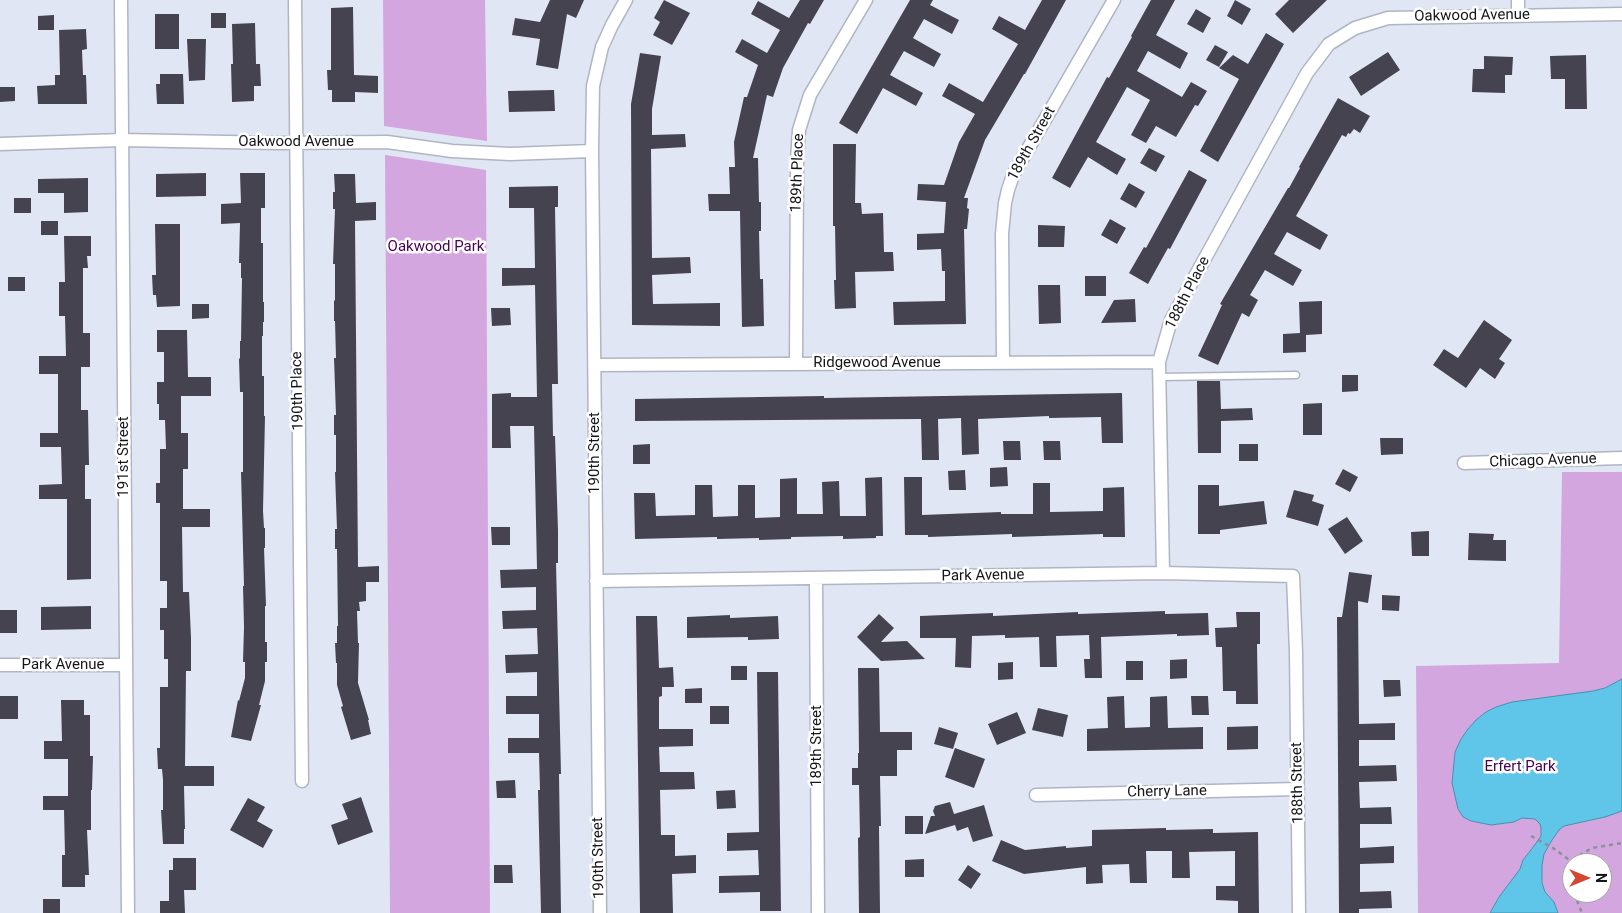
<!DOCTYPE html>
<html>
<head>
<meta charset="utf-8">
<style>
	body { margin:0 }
	#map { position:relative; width:1622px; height:913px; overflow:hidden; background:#e1e6f5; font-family:Roboto,sans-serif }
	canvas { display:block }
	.north { position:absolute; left:1562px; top:853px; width:50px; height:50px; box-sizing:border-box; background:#fff; border:1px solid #a1a2a4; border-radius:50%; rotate:90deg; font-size:14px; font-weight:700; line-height:20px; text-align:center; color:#14161b }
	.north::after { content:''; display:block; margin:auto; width:18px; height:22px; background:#d44832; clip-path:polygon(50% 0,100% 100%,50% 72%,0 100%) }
</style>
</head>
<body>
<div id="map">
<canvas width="1622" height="913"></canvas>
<div class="north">N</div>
</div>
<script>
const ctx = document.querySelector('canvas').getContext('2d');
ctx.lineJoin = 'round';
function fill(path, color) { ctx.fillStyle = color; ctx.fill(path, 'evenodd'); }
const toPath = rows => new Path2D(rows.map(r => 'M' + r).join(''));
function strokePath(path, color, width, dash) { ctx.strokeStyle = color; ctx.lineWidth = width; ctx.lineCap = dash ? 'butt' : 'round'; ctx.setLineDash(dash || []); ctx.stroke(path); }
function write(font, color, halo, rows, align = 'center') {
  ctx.font = font + ' Roboto,sans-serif'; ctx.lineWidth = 5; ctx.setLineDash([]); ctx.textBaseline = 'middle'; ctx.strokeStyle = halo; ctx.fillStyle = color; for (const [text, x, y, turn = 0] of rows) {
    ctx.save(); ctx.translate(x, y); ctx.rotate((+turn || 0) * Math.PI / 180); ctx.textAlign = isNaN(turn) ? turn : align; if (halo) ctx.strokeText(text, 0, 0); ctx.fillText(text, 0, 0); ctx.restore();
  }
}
const green = toPath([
	[383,0,485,0,487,141,384,126],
	[385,155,486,170,490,913,390,913],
	[1562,472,1622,472,1622,913,1418,913,1416,666,1559,663],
	[1572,863,1602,863,1602,893,1572,893]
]);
const water = toPath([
	[1622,679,1622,811,1605,817,1564,826,1559,830,1552,840,1544,854,1542,865,1542,883,1545,892,1554,902,1558,913,1490,913,1499,897,1520,869,1523,860,1534,846,1541,836,1541,828,1540,824,1535,819,1522,818,1514,822,1491,825,1471,821,1463,817,1458,809,1452,783,1455,752,1461,739,1468,729,1476,720,1486,712,1496,707,1512,702,1593,691,1605,688,1622,679]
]);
const building = toPath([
	[550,0,584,0,576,18,567,14,558,69,536,65,540,39,512,35,515,18,540,22],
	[664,0,690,13,672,45,653,35,660,22,654,18],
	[800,0,824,0,810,24,808,23,783,68,773,97,767,95,753,158,758,158,759,202,761,202,761,231,759,231,760,279,763,279,764,326,742,327,740,211,709,211,708,194,730,194,729,167,735,167,734,142,744,97,747,97,758,65,735,52,742,39,767,53,780,30,751,14,758,1,789,18],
	[910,0,933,0,930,5,959,20,952,34,924,19,913,38,941,54,934,67,904,51,890,75,923,93,916,106,883,88,857,134,839,123],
	[1042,0,1066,0,1025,74,1024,74,985,140,964,198,968,198,967,208,969,209,967,229,964,229,966,324,894,325,893,302,945,301,945,271,942,271,941,249,917,250,917,234,944,233,946,202,917,200,918,184,944,185,959,142,975,114,942,96,949,83,983,102,1018,44,992,29,999,16,1025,30],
	[1151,0,1175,0,1156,35,1188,53,1180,69,1148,51,1137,71,1182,97,1191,82,1207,91,1198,106,1195,105,1176,137,1156,126,1146,143,1131,135,1150,100,1127,87,1096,142,1126,159,1117,175,1088,157,1070,188,1052,178,1107,77,1109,78,1132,37,1131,36],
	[1235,0,1251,9,1242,25,1227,16],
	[1289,0,1327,0,1293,33,1275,14],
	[353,7,354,75,378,76,378,93,355,92,355,102,332,102,332,90,328,90,327,70,331,70,331,8],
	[1196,9,1211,18,1203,33,1187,24],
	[211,13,226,13,226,28,211,28],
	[155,14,179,14,179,49,155,49],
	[54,15,54,30,38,30,38,16],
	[255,23,256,64,260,64,261,86,254,86,254,101,232,102,231,64,233,64,232,24],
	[86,29,87,49,82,50,83,75,86,75,87,104,38,104,37,86,55,85,55,75,60,75,59,30],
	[1266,33,1284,44,1218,162,1200,151,1239,79,1219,68,1233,55,1248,64],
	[187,39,206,39,205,80,189,81],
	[1215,45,1228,52,1219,67,1206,60],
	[1388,52,1400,70,1361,96,1349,77],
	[640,53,661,56,652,109,652,135,685,134,686,147,651,149,652,258,690,257,691,273,652,275,653,304,720,303,720,326,632,325,631,104],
	[1586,55,1587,109,1565,109,1565,79,1551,79,1550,56],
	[1484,56,1513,57,1512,75,1505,75,1505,93,1472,92,1473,69,1484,69],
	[160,74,183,74,184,104,157,104,156,84,160,84],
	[0,87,15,87,15,101,0,102],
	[554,90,555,111,509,112,508,91],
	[1338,98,1370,116,1360,133,1354,129,1350,134,1348,133,1346,137,1342,135,1296,216,1328,235,1320,250,1287,232,1274,254,1302,270,1293,286,1265,270,1250,295,1258,300,1249,317,1242,313,1218,365,1198,356,1222,305,1220,304,1288,188,1289,188,1300,168,1299,167],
	[833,144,856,144,855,203,861,203,862,214,883,213,884,252,893,252,894,271,855,272,856,308,835,309,834,280,836,280,835,226,833,226],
	[1149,148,1165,156,1156,172,1140,163],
	[1189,170,1207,180,1170,249,1168,248,1148,284,1129,273,1144,247,1146,248],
	[206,173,206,196,156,197,156,174],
	[240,173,265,173,265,208,261,208,261,243,263,243,263,302,264,302,264,322,263,322,263,336,262,336,262,376,264,376,264,416,265,416,263,511,264,528,265,528,265,548,264,548,266,606,265,606,265,642,267,642,267,662,265,662,265,681,259,705,261,705,251,741,231,737,238,700,239,701,245,678,245,662,243,662,244,627,243,586,244,586,241,472,243,472,243,392,240,392,239,359,240,358,240,341,241,341,242,278,241,278,241,263,239,263,240,223,221,224,221,204,241,203],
	[334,174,355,174,356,203,376,202,376,220,355,221,358,567,379,566,379,582,366,582,366,601,359,602,360,611,357,611,358,643,359,643,358,683,369,720,368,720,371,734,351,740,341,707,343,706,337,685,337,663,336,663,335,643,337,643,337,626,338,626,337,549,335,549,335,529,337,529,335,472,336,472,336,435,334,435,334,415,336,415,334,358,336,358,335,321,334,321,334,301,335,300,335,264,333,264,335,209,333,209,333,192,335,192],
	[88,178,88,212,64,213,64,193,38,193,38,179],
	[1129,183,1145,192,1136,208,1120,199],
	[558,186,558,207,555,207,558,384,552,384,553,436,555,436,558,531,558,563,556,563,561,774,559,774,561,913,541,913,538,790,540,790,539,753,508,753,508,738,539,738,539,714,506,714,506,696,537,696,537,672,506,673,505,655,538,654,537,628,503,629,502,611,536,610,536,587,501,588,500,570,537,569,534,426,510,426,511,448,492,448,492,394,511,393,511,397,537,397,535,285,502,286,502,268,535,268,534,208,509,208,509,187],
	[14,198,31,198,31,213,14,213],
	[1110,219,1126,228,1117,244,1101,235],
	[41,221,58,221,58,235,41,235],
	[155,224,180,224,180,306,157,307,156,295,153,295,152,275,156,275],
	[1038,225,1065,226,1064,247,1038,247],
	[64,236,91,236,91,256,87,256,88,268,83,268,83,333,90,333,90,367,81,367,81,410,88,410,89,465,85,465,85,499,91,499,91,579,67,580,67,499,39,499,39,485,62,484,61,447,40,447,40,433,58,433,58,374,39,374,39,356,66,356,65,316,59,316,59,282,65,282],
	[1085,276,1106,276,1106,296,1085,296],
	[8,277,25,277,25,291,8,291],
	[1038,285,1060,285,1061,323,1039,324],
	[1135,299,1136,322,1101,323,1114,300],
	[1322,301,1322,334,1306,335,1306,352,1283,353,1283,334,1300,333,1299,302],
	[192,304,209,304,209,318,192,319],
	[491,308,510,308,511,325,492,326],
	[1484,320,1512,340,1499,359,1505,363,1495,379,1480,368,1466,388,1433,365,1444,349,1458,358],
	[157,330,187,330,188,377,211,377,211,396,181,396,181,433,188,433,188,469,183,469,183,509,210,509,210,527,182,527,183,592,189,592,191,638,191,671,186,671,185,766,214,766,214,786,184,786,185,829,184,829,184,844,163,844,161,810,163,810,163,780,162,769,158,769,157,748,160,748,160,687,168,687,168,659,164,659,164,630,160,630,160,608,167,608,167,581,160,581,160,503,156,503,156,483,160,483,160,449,166,449,165,420,159,420,159,404,157,404,157,382,164,382,164,352,157,352],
	[1342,375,1358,375,1358,391,1342,392],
	[1197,381,1220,381,1221,409,1252,408,1253,420,1221,421,1221,453,1198,453],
	[1122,393,1123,443,1102,443,1101,417,1049,418,1049,416,978,419,979,454,962,455,961,418,938,419,939,460,922,460,921,419,635,421,635,399,824,396,824,398],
	[1322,403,1322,435,1303,435,1303,404],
	[1380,438,1403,438,1403,454,1381,455],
	[1003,441,1020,441,1021,460,1004,460],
	[1043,441,1060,441,1061,460,1044,460],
	[650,444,650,464,633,464,633,445],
	[1239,444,1258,444,1258,461,1239,461],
	[1007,467,1008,486,990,487,990,468],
	[1343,469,1358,477,1350,492,1335,484],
	[965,470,966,490,949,490,948,471],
	[882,477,883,536,876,536,876,538,843,539,843,536,791,537,791,539,759,540,759,538,717,539,717,537,635,539,634,493,655,493,656,516,695,515,695,485,712,485,713,517,738,516,738,485,755,485,755,518,780,517,780,479,797,478,797,514,823,514,822,482,839,481,840,516,866,516,865,478],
	[904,477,922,477,922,515,1001,512,1001,514,1033,514,1033,483,1050,483,1050,512,1103,511,1103,488,1124,487,1125,537,1103,537,1103,534,1012,537,1012,534,928,537,928,535,905,535],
	[1198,485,1219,485,1219,506,1264,501,1267,524,1220,530,1220,534,1198,534],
	[1294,490,1314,495,1312,501,1324,505,1318,526,1286,517],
	[1347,517,1363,541,1345,554,1328,529],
	[491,527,510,527,510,545,492,545],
	[1429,531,1429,556,1412,556,1411,532],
	[1469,533,1494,534,1493,540,1506,540,1506,561,1468,560],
	[1349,572,1372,575,1368,603,1358,601,1359,724,1395,723,1395,740,1359,740,1359,766,1396,765,1397,781,1359,782,1360,808,1391,807,1392,824,1360,824,1360,848,1394,846,1394,863,1360,864,1360,892,1391,891,1392,908,1359,909,1359,913,1339,913,1337,617,1342,617],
	[1382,595,1400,596,1399,611,1382,610],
	[91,606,91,629,41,630,41,607],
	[0,610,17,610,17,633,0,633],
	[1165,611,1165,614,1208,613,1209,635,1177,636,1177,634,1101,637,1102,678,1085,678,1084,659,1090,659,1089,635,1056,636,1057,667,1040,667,1039,637,1005,638,1005,635,972,636,971,668,955,667,956,638,920,638,920,616,993,613,993,616,1078,612,1078,614],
	[1236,612,1260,612,1260,644,1257,644,1258,704,1236,704,1236,691,1223,691,1222,647,1216,647,1215,628,1237,627],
	[879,614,894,628,881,642,907,641,925,659,881,661,857,637],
	[730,615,730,618,778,616,779,639,748,640,748,637,687,638,687,617],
	[636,616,657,616,659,668,673,667,674,687,662,687,662,696,659,697,659,729,693,729,693,746,659,747,660,772,694,772,695,789,660,790,661,835,675,835,675,856,696,855,696,873,672,874,673,913,640,913],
	[1187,659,1187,678,1170,679,1170,660],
	[1126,661,1143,661,1143,680,1126,680],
	[1013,662,1013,679,998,680,998,663],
	[731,666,747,666,747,680,731,680],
	[858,668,879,668,880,732,912,732,912,750,897,750,897,776,880,776,881,826,879,826,880,913,859,913,858,838,860,837,859,785,852,785,852,768,858,768,858,753,859,753],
	[757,672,778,672,781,911,760,911,760,892,719,893,719,876,759,875,758,850,727,851,727,833,759,832],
	[1383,680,1400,680,1401,696,1384,697],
	[702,688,702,703,685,703,685,689],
	[0,696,18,696,18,719,0,719],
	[1124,696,1125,728,1150,727,1150,697,1167,696,1168,728,1203,727,1203,749,1087,751,1087,729,1108,728,1107,697],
	[1191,696,1208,696,1209,715,1192,715],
	[61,700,84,700,84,715,90,715,90,756,93,756,92,790,91,790,91,830,87,830,89,875,85,875,85,887,62,887,62,855,65,855,64,810,43,810,43,796,68,796,68,759,44,759,44,741,62,741],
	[710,706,729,706,729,724,710,724],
	[1038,708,1068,715,1063,737,1032,730],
	[1017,712,1026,733,997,745,988,724],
	[1258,726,1258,749,1227,750,1227,727],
	[939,727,958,733,953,749,934,744],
	[955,748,985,759,974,788,945,777],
	[515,780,516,798,497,798,496,781],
	[735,790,736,808,717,809,716,791],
	[361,797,373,832,338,845,331,825,348,819,342,804],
	[248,798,265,807,257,821,273,830,263,848,230,830],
	[950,802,954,814,984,805,993,836,973,842,968,827,957,831,955,825,925,834,931,816,935,816,933,811,935,806],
	[905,816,923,816,923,834,905,834],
	[1166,828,1166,830,1213,829,1213,833,1258,832,1259,913,1238,913,1238,901,1216,900,1216,886,1235,886,1235,851,1189,852,1190,878,1172,878,1172,851,1146,851,1147,883,1130,883,1129,864,1102,865,1103,883,1086,884,1086,867,1024,874,992,861,1001,840,1025,850,1066,846,1066,848,1092,846,1092,830],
	[173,858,196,858,196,890,184,890,185,913,160,913,160,901,169,901,169,870,173,870],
	[924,859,924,877,905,877,905,860],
	[494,865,512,865,513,883,494,883],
	[968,865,981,874,971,889,958,880],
	[43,899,60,899,60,913,43,913]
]);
const path = toPath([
	[1531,836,1553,848,1572,862],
	[1572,884,1572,862,1575,858,1592,848,1622,843],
	[1574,893,1582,913]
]);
const lane = toPath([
	[1160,377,1296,375]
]);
const street = toPath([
	[121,0,128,913],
	[295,0,302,781],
	[1518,15,1518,0],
	[0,144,122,140,279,143,387,142,452,151,510,154,592,151],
	[1003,362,1002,234,1005,203,1008,190,1013,175,1114,0],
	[796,363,797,160,799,130,810,95,866,0],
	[595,365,1159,362],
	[1464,463,1622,458],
	[1163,573,1159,362,1171,320,1307,73,1329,44,1355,28,1388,18,1622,14],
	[816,578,818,913],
	[596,581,1163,573,1293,576,1296,652,1299,913],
	[0,665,125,665],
	[1036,795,1298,789],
	[600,913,592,151,593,86,602,47,612,25,626,0]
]);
const streetNames = [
	["Oakwood Avenue",1472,16,-1],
	["Oakwood Avenue",296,142],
	["189th Street",1032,144,-61],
	["189th Place",798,173,-88],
	["188th Place",1188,293,-63],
	["Ridgewood Avenue",877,363],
	["190th Place",298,391,-91],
	["190th Street",595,453,-90],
	["191st Street",124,457,-90],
	["Chicago Avenue",1543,461,-2],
	["Park Avenue",983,576,-1],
	["Park Avenue",63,665],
	["189th Street",817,746,-90],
	["188th Street",1298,783,-91],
	["Cherry Lane",1167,792,-1],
	["190th Street",599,858,-91]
];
const parkNames = [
	["Oakwood Park",436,247],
	["Erfert Park",1520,767]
];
fill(green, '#d4a6df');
fill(water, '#5fc6ea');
strokePath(water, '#4891ac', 1);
fill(building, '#464350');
strokePath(lane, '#b0b5c3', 9);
strokePath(street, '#b0b5c3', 15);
strokePath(path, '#8c909b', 2.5, [4, 4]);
strokePath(lane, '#fff', 6);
strokePath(street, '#fff', 12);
write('15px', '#14161b', '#fff', streetNames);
write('15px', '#470154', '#fff', parkNames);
</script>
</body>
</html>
